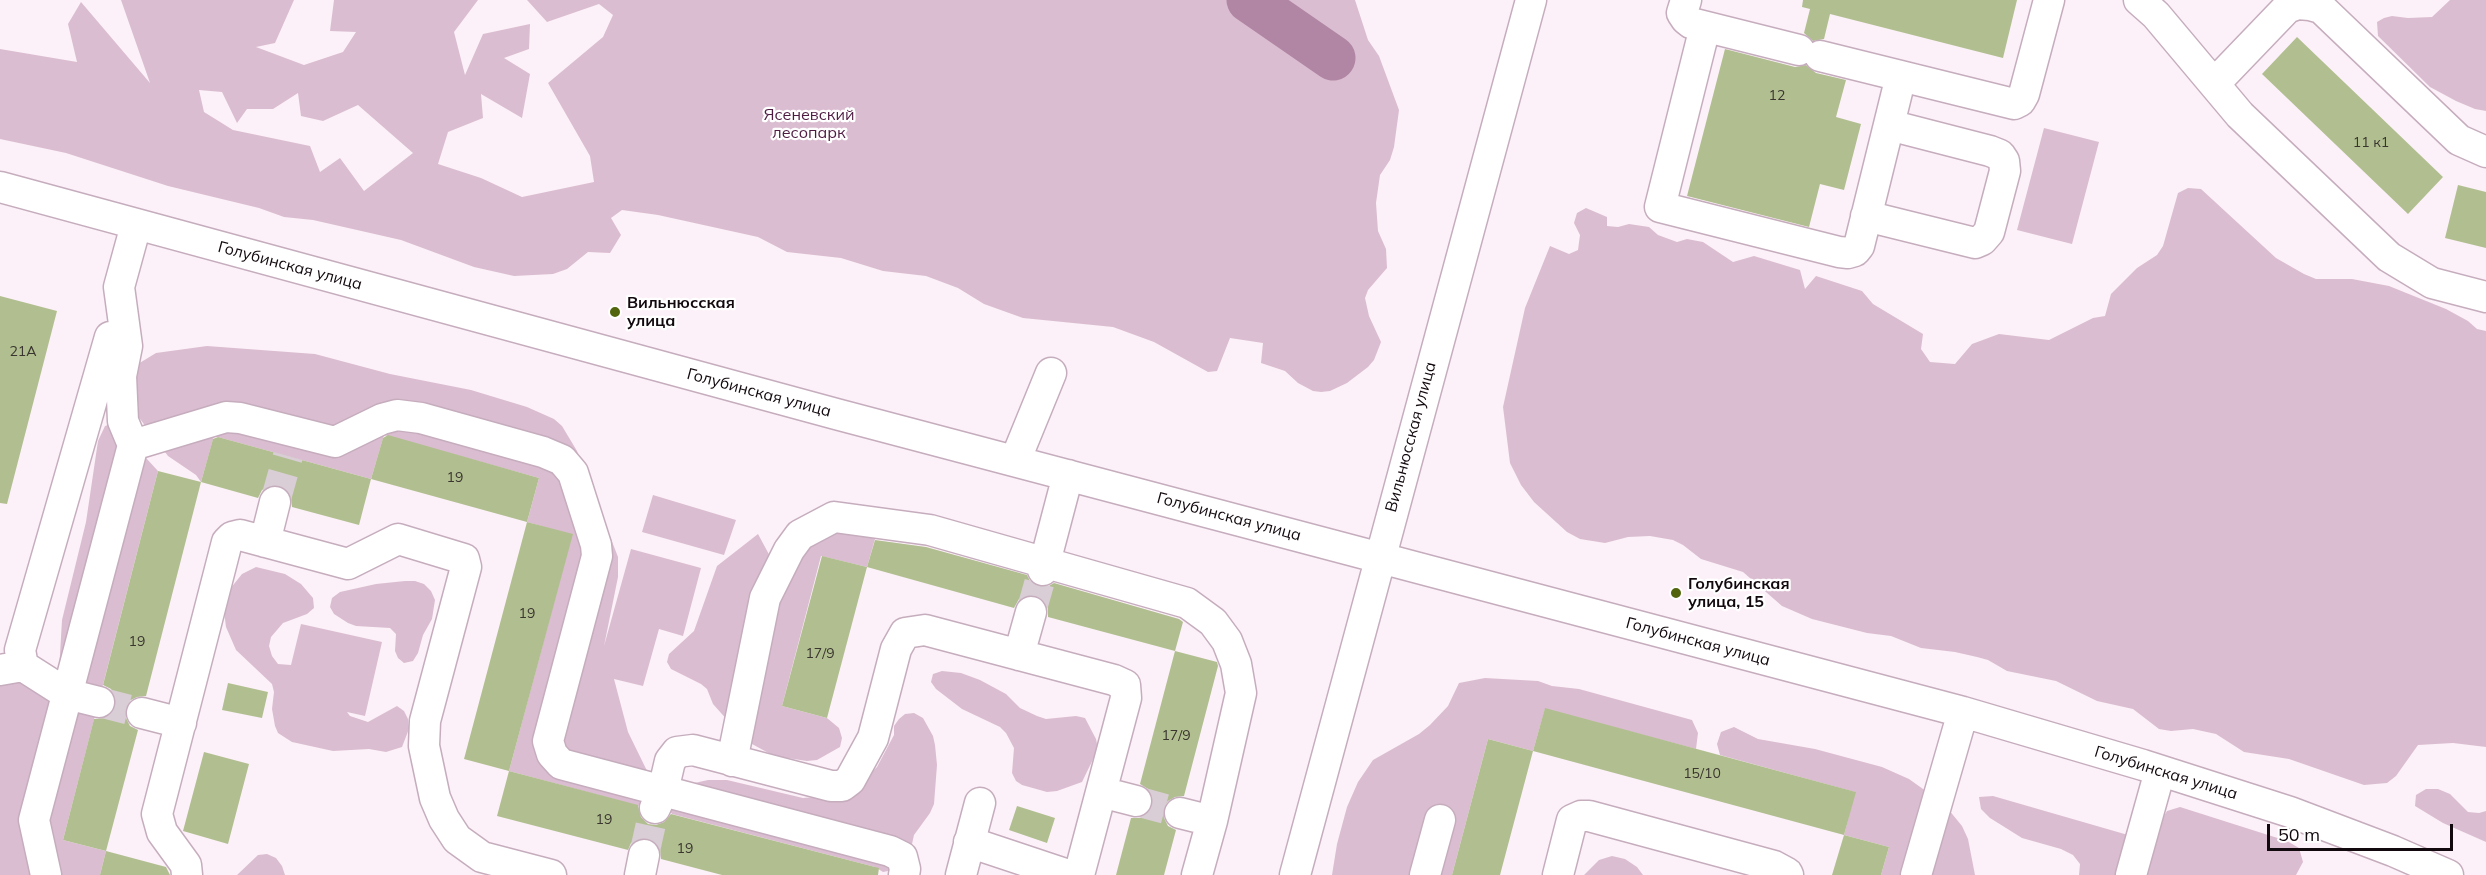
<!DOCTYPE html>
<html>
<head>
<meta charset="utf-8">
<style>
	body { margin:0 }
	#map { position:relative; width:2486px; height:875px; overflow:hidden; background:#fcf1f8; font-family:Mulish,sans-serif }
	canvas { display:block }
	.scale { position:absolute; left:2267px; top:824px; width:186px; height:27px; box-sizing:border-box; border:3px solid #12090f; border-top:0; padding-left:8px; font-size:18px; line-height:21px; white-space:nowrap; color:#12090f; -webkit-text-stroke:4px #fff; paint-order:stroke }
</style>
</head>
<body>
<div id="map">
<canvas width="2486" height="875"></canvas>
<div class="scale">50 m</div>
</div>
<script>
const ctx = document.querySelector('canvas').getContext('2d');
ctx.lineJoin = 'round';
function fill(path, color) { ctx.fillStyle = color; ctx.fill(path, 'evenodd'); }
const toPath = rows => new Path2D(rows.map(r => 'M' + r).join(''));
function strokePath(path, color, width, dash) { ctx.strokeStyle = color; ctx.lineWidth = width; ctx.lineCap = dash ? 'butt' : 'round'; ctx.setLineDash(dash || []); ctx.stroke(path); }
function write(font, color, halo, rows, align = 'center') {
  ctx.font = font + ' Mulish,sans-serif'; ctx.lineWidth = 4.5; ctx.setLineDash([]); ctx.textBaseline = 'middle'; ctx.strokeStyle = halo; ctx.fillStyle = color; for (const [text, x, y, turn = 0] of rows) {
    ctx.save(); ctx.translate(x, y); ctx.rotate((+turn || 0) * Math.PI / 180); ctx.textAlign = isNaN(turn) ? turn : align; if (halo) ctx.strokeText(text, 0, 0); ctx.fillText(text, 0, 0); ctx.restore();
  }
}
const green = toPath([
	[121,0,294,0,275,43,256,47,304,65,343,52,356,32,330,31,334,0,478,0,454,32,465,75,483,34,530,24,529,49,504,58,530,74,522,118,481,94,483,118,448,132,438,164,481,178,522,197,594,182,590,156,548,83,603,37,613,15,599,4,547,22,527,0,1355,0,1368,40,1379,56,1399,110,1394,147,1390,160,1380,175,1376,203,1378,231,1386,249,1387,268,1368,290,1365,298,1369,316,1381,342,1374,360,1368,367,1347,383,1330,391,1321,392,1313,391,1298,383,1285,371,1261,363,1263,343,1230,338,1217,371,1208,372,1154,342,1113,327,1023,318,984,304,958,288,926,276,883,271,841,258,787,252,758,237,658,215,622,210,611,218,621,235,610,253,588,252,567,269,553,274,514,276,474,267,401,240,313,220,284,217,259,208,168,186,66,153,0,139,0,49,77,62,68,24,81,2,150,83],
	[199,90,222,92,237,123,247,109,273,109,298,93,301,116,323,121,358,105,413,153,364,191,340,158,320,172,310,146,233,130,204,112],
	[2450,0,2486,0,2486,111,2475,109,2456,101,2430,87,2378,36,2377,22,2384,18,2392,16,2408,18,2432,17],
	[2044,128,2099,142,2072,244,2017,230],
	[2188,188,2201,189,2276,258,2304,274,2316,279,2352,279,2389,286,2446,309,2468,321,2477,329,2486,331,2486,747,2453,743,2418,745,2396,776,2387,783,2364,785,2289,759,2244,752,2216,734,2193,729,2171,731,2159,729,2133,709,2097,701,2056,681,2007,671,1988,660,1977,657,1955,652,1921,648,1891,636,1867,633,1812,619,1782,606,1743,572,1701,559,1683,545,1673,540,1650,536,1628,537,1605,543,1580,539,1567,532,1534,502,1521,485,1510,463,1503,407,1525,308,1550,246,1569,254,1578,250,1580,235,1574,223,1577,213,1586,208,1607,217,1607,226,1618,227,1629,224,1649,227,1658,235,1677,242,1687,239,1703,242,1733,262,1754,256,1800,270,1805,289,1816,276,1862,291,1873,304,1923,334,1921,349,1930,362,1955,364,1972,344,1999,334,2049,340,2093,318,2105,316,2111,294,2137,268,2157,255,2163,246,2178,193],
	[207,346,315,354,390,374,471,390,527,407,554,419,562,426,577,451,600,518,606,526,618,557,618,577,604,646,631,549,701,568,683,636,659,629,643,686,614,679,628,732,650,777,654,810,509,771,572,535,527,522,539,478,384,435,371,479,214,436,201,482,196,475,168,456,137,415,133,367,156,353],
	[114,423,158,471,63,840,106,851,100,875,0,875,0,684,15,680,58,688,62,620,86,522,98,441,105,426],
	[653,495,736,520,724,555,642,532],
	[879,525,867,567,821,556,782,706,827,718,839,728,842,738,840,747,817,760,807,761,774,756,752,744,729,722,713,704,707,689,701,684,671,669,667,662,669,654,694,631,717,566,758,534,772,560,816,534],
	[256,567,285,574,301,584,313,598,314,608,307,614,283,623,271,637,269,646,272,656,278,664,291,665,301,624,382,642,365,716,347,712,350,716,368,722,397,706,404,711,408,719,409,729,402,747,386,752,369,749,333,751,292,742,278,733,275,726,272,709,274,692,272,684,236,650,226,627,224,611,226,594,242,574],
	[405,581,415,581,424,584,431,591,435,600,432,619,423,635,418,653,413,661,404,663,398,658,395,651,396,634,390,628,356,626,348,623,334,614,330,607,332,598,340,592,376,584],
	[942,671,961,673,980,680,1006,694,1020,708,1037,716,1046,719,1076,716,1085,718,1096,739,1098,749,1082,782,1057,791,1047,792,1022,785,1016,781,1012,773,1014,748,1006,733,1000,727,962,709,936,689,931,682,933,674],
	[1485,678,1538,681,1552,686,1579,689,1692,720,1698,733,1696,749,1545,709,1533,751,1488,739,1452,875,1332,875,1337,844,1347,807,1358,782,1373,760,1419,734,1430,725,1448,706,1459,683],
	[914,713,923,718,933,736,935,745,937,765,934,804,930,813,914,835,910,853,893,870,883,872,875,867,672,814,670,811,671,802,690,784,708,780,727,780,803,798,850,794,877,767,894,735,894,726,899,719,905,714],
	[1734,727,1758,739,1815,749,1882,767,1909,779,1944,804,1962,826,1968,839,1975,875,1881,875,1889,847,1844,835,1855,792,1720,755,1717,744,1721,732],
	[2426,789,2438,789,2450,794,2468,812,2479,813,2486,811,2486,842,2443,823,2415,806,2416,795],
	[1993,796,2128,835,2154,832,2167,811,2180,807,2287,841,2299,848,2303,862,2296,875,2079,875,2080,864,2073,855,2061,849,2022,838,1990,818,1981,809,1979,797],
	[267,854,276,858,282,866,285,875,237,875,258,855],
	[1612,856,1625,859,1637,867,1643,875,1584,875,1599,860]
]);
const river = toPath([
	[1249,0,1333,58]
]);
const building = toPath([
	[1803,0,2017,0,2003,58,1830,14,1824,39,1813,41,1804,33,1810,9,1802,7],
	[2297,37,2443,177,2408,214,2262,74],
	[1725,49,1795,67,1806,65,1816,73,1846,80,1836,117,1861,124,1844,190,1820,184,1809,227,1687,196],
	[2458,185,2486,192,2486,248,2445,238],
	[0,296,57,311,7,504,0,503],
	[388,435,539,478,527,522,371,479,383,438],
	[218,437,371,479,359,525,292,507,291,497,287,490,280,485,270,486,262,490,258,498,201,482,213,439],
	[158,471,201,482,146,696,137,697,129,701,126,708,126,718,130,726,138,730,106,851,63,840,94,719,104,718,111,714,116,707,115,697,111,689,103,685],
	[527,522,573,534,509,771,464,759],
	[875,540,926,547,1027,575,1031,583,1038,586,1047,587,1054,583,1179,619,1183,622,1175,651,1048,617,1048,608,1044,600,1035,595,1027,595,1019,599,1014,608,867,567],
	[822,556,867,567,827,718,782,706],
	[1175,651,1217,662,1218,666,1184,796,1175,797,1168,801,1163,808,1164,818,1168,826,1176,830,1164,875,1116,875,1131,818,1140,818,1148,813,1153,805,1153,797,1148,789,1140,784],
	[228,683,268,692,262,718,222,710],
	[1545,708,1856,792,1844,835,1533,751],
	[1488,739,1533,751,1500,875,1452,875],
	[204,752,249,764,228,844,183,831],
	[509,771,638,805,641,817,648,824,656,825,664,822,671,814,879,868,878,875,722,875,661,859,660,849,655,842,648,838,638,839,631,843,628,850,497,816],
	[1017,806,1055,818,1047,843,1009,830],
	[1844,835,1889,847,1881,875,1832,875],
	[106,851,166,867,170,875,100,875]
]);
const minorTunnel = toPath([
	[275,502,288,456],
	[1031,612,1043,570],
	[99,702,142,713],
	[1136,801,1180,813],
	[644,855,654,810]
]);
const minor = toPath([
	[1686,0,1682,13,1686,19,1691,23,1799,50],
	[2139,0,2156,15,2240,115,2389,257,2432,283,2486,297],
	[1705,27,1660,207,1839,252,1848,253,1855,251,1859,246,1901,76],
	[1820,56,2014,104,2020,101,2024,94,2049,0],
	[2215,83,2287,8,2298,4,2310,5,2321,8,2459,140,2486,152],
	[0,187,836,414,1963,712,2143,765,2290,812,2393,851,2448,875],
	[1866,216,1975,243,1982,240,1989,232,2005,171,2004,161,2000,155,1990,151,1889,125],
	[133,445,226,417,240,418,335,442,382,419,397,415,421,418,543,452,562,460,573,473,596,545,597,556,548,741,552,754,561,764,890,851,902,857,905,869,904,875],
	[1015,461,1051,373],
	[265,542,275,502],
	[1043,570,1068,475],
	[1019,655,1031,612],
	[23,666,20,650,110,337],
	[0,670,23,666,67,694,99,702],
	[142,713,181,723],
	[732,761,765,598,789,550,800,535,834,517,930,530,1187,603,1213,622,1227,641,1236,664,1241,693,1212,821,1197,875],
	[1101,792,1136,801],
	[655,808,663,791,670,761,677,752,693,750,831,786,842,786,850,780,873,738,896,649,905,633,925,630,1114,680,1125,685,1126,698,1079,875],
	[1180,813,1212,821],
	[969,842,1068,875],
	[46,875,34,820,133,445,123,421,121,376,127,346,119,287,136,225],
	[187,875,186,865,162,832,157,814,227,542,232,537,240,535,348,564,398,539,464,559,466,567,425,721,424,746,435,798,444,819,457,839,482,857,551,875],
	[640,875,644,855],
	[961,875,980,803],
	[1295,875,1531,0],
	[1425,875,1440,820],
	[1558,875,1572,820,1581,816,1589,816,1774,866,1787,873,1788,875],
	[1916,875,1963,712],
	[2131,875,2160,771]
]);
const markers = [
	[615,312,6,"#52650e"],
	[1676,593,6,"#52650e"]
];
const numberNames = [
	["12",1777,96],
	["11 к1",2371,143],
	["21А",23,352],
	["19",455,478],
	["19",527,614],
	["19",137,642],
	["17/9",820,654],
	["17/9",1176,736],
	["15/10",1702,774],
	["19",604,820],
	["19",685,849]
];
const parkNames = [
	["Ясеневский",809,115],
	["лесопарк",809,133]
];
const streetNames = [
	["Голубинская улица",290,266,15],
	["Голубинская улица",759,393,15],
	["Вильнюсская улица",1411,437,-75],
	["Голубинская улица",1229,517,15],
	["Голубинская улица",1698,642,15],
	["Голубинская улица",2166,773,17]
];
const poiNames = [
	["Вильнюсская",627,303],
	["улица",627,321],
	["Голубинская",1688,584],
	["улица, 15",1688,602]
];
fill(green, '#dbbdd1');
strokePath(river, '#b186a4', 45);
fill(building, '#b1bf90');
strokePath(minorTunnel, '#d9ced5', 30, [30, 15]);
strokePath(minor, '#c6adbe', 33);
strokePath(minor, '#fff', 30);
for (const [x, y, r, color] of markers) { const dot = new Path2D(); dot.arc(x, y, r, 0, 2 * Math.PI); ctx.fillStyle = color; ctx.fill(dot); strokePath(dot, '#fff', 2); }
write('14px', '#3a362f', null, numberNames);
write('16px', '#4f1a42', '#fff', parkNames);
write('16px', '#12090f', '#fff', streetNames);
write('bold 16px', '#12090f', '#fff', poiNames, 'left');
</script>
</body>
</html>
